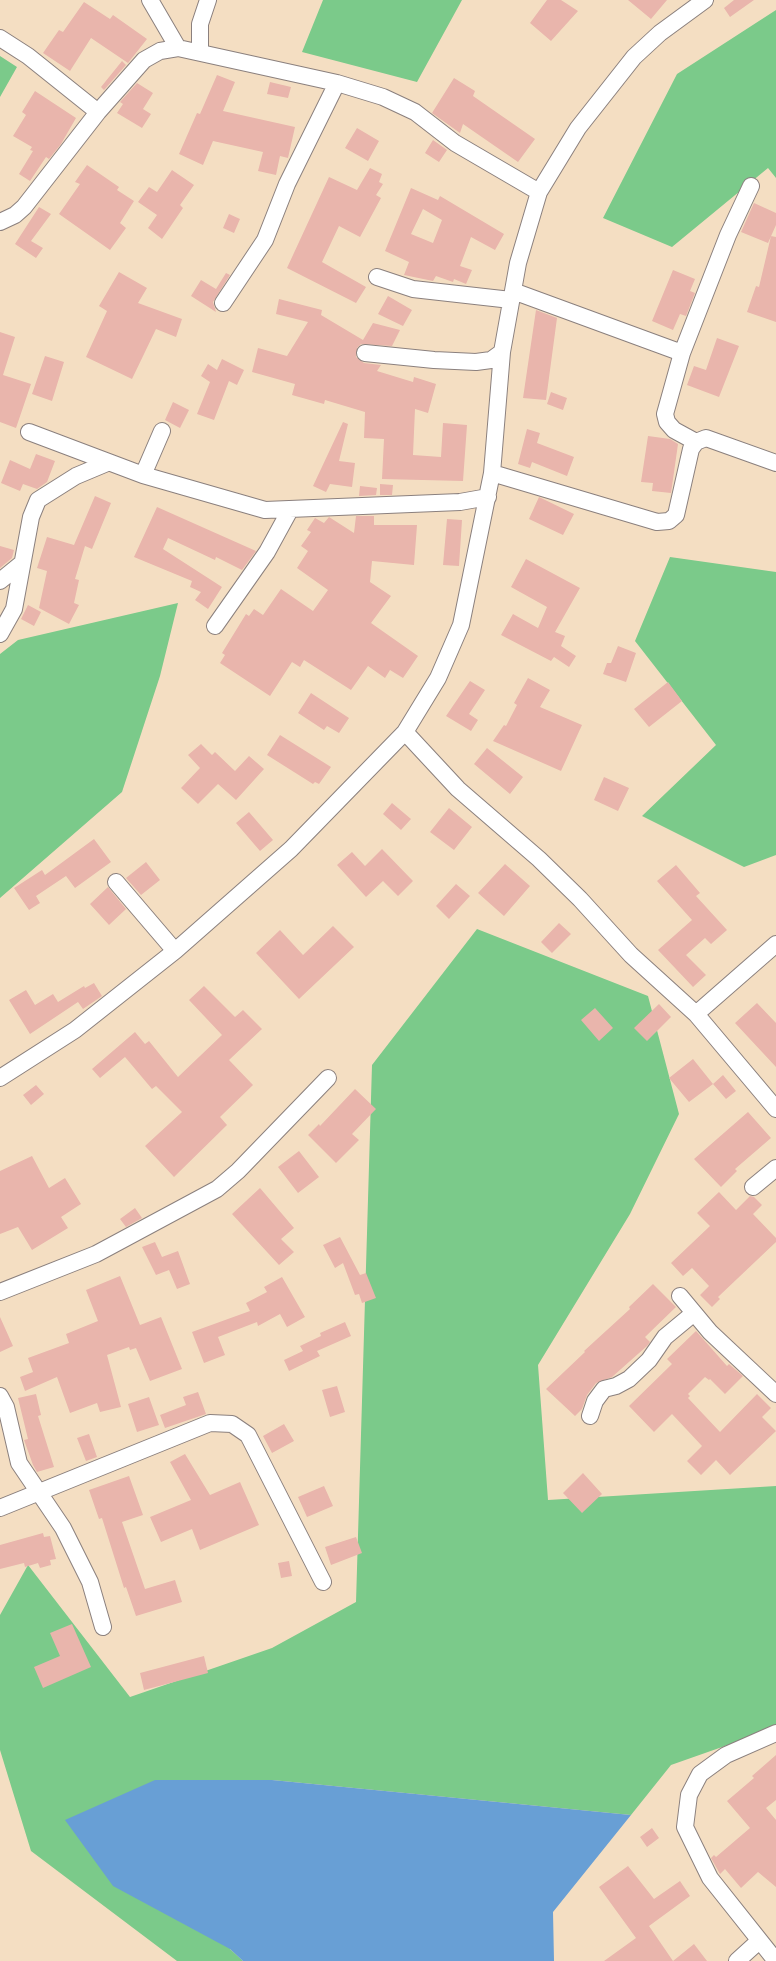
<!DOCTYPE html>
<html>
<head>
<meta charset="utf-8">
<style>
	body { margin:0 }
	canvas { display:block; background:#f4dec2 }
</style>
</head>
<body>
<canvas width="776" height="1961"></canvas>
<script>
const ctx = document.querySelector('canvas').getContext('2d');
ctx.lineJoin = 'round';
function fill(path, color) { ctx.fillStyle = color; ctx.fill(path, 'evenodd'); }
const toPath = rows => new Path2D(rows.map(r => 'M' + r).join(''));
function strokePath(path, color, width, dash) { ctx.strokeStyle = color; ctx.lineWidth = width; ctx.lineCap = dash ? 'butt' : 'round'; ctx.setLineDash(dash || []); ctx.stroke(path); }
const green = toPath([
	[323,0,462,0,417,82,302,52],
	[776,10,776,178,768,168,672,247,603,218,677,74],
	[0,56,17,67,0,97],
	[670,557,776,572,776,855,744,867,642,816,716,745,635,641],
	[178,603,160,676,122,792,0,898,0,654,18,640],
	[477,929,648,996,679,1114,630,1214,538,1365,548,1500,776,1486,776,1728,671,1765,631,1815,272,1780,230,1949,243,1961,177,1961,31,1851,0,1750,0,1615,28,1565,130,1697,272,1648,356,1602,372,1065]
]);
const water = toPath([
	[155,1780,272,1780,631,1815,553,1912,554,1961,243,1961,230,1949,113,1886,65,1820]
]);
const building = toPath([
	[547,0,561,0,578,11,551,41,530,23],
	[628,0,667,0,651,19],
	[734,0,754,0,730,17,724,8],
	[84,2,110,19,113,15,147,39,128,63,91,38,70,71,43,53,59,30,63,32],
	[122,61,126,65,104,90,101,87],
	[217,75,235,82,223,111,295,127,288,158,280,156,276,175,258,171,263,152,213,141,203,165,179,154,197,113,200,114],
	[454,78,475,91,473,96,535,139,518,162,463,124,460,133,432,113],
	[270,82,291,87,288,98,267,94],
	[137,83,153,93,143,109,151,114,142,128,117,113,123,104,120,102],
	[35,91,76,118,61,144,49,159,46,157,30,181,19,174,33,151,30,150,32,147,13,136,26,115,22,112],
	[357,128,379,141,368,161,345,148],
	[433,140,447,150,439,162,425,153],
	[87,165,119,187,117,190,134,201,120,223,126,228,110,250,59,214,80,184,75,182],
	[370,168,382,174,379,182,383,184,376,195,381,198,360,237,339,226,322,262,366,287,356,303,287,268,329,177,357,190],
	[172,170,194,185,180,205,183,208,162,239,148,228,157,215,138,202,149,187,157,192],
	[411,188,438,200,440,196,504,234,495,250,471,237,460,266,472,270,466,284,454,279,453,282,436,276,433,281,404,275,409,262,385,251],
	[423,209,442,220,433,243,411,234],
	[754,203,776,213,776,225,768,243,741,232],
	[39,207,51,214,31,241,43,248,36,258,15,244],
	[229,214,240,219,234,233,223,228],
	[771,236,776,237,776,322,747,312,756,286,759,287],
	[673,270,695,279,690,291,695,293,686,316,680,314,673,330,652,321],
	[119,272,147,288,138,303,182,319,176,337,156,329,132,379,86,357,107,311,99,306],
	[226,273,230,275,213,302,216,312,191,296,201,280,216,289],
	[388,296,412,310,403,326,378,314],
	[279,299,322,310,321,315,363,340,373,323,400,330,392,346,361,344,357,348,356,357,364,363,381,365,377,371,413,382,414,377,436,384,428,413,415,409,413,455,441,457,443,423,467,425,463,481,382,479,384,439,364,438,365,412,325,400,324,404,292,395,295,384,252,372,258,348,287,356,308,322,276,314],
	[536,310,557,318,546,400,523,398],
	[0,332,15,337,3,375,31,384,16,428,0,422],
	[717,338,739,346,719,397,687,385,694,366,706,370],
	[45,356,64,362,52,401,32,394],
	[222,359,244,370,237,385,229,381,214,420,197,414,210,382,201,376,208,364,217,370],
	[551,392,567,398,563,410,547,404],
	[173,402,189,410,180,428,165,420],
	[343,422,348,424,339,461,355,463,352,487,330,484,326,492,313,486],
	[527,429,540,433,537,443,574,457,567,476,532,462,530,468,518,464],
	[648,436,670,439,678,444,671,493,652,491,653,483,641,482],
	[36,454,55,461,47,482,37,489,23,484,20,491,1,483,10,460,30,469],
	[380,484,393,485,392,495,380,495],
	[360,486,377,488,376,495,359,496],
	[95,496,111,503,92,549,85,546,75,579,79,580,74,603,79,605,69,624,39,608,47,571,37,568,47,537,74,545],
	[539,497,574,514,563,535,529,519],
	[157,507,256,551,242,570,216,557,215,560,168,538,163,549,222,587,208,609,195,600,201,592,190,587,192,581,134,557],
	[356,516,374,516,374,525,417,525,414,565,372,561,370,582,391,596,371,623,418,656,403,678,390,670,385,678,368,666,351,690,304,660,300,667,292,662,270,696,220,663,225,655,222,653,246,614,249,616,254,609,263,615,281,589,313,611,328,590,297,568,308,551,301,546,311,532,307,530,315,518,324,523,329,517,354,533],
	[447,519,462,520,459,566,443,565],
	[0,546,14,550,12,558,0,568],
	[526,559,580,588,555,632,565,636,561,646,576,656,569,667,554,657,551,661,501,635,513,614,538,628,547,607,511,587],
	[28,605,41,612,34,626,21,619],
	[618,646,636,653,626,682,603,674,607,663,611,663],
	[528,678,550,690,540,707,582,725,561,771,493,741,504,725,506,726,517,705,514,703],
	[470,681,485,690,469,714,478,720,471,731,446,716],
	[668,682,682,701,649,727,634,709],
	[311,693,349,718,339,733,327,726,324,730,298,713],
	[280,735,331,767,319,784,315,782,313,784,267,755],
	[201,744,212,755,215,752,235,771,249,756,264,769,236,800,218,784,198,804,181,788,200,768,188,755],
	[487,748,523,777,510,794,474,764],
	[604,777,629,788,618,811,594,800],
	[392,803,411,819,401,830,383,814],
	[449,808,472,827,454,850,430,832],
	[249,812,273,840,260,851,236,823],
	[94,839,111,862,75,888,66,876,36,896,40,903,29,910,14,888,42,870,45,875],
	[382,849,413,881,398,896,383,881,366,897,337,865,352,852,365,866],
	[146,862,160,880,141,895,126,878],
	[505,864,530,886,504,916,478,893],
	[676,865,700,893,696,896,727,930,711,944,705,938,686,955,706,975,693,987,658,950,692,920,657,881],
	[456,884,470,896,449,919,436,906],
	[108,887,126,909,109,925,90,904],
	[559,923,571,934,552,953,541,942],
	[333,926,354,947,299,999,256,953,280,930,303,955],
	[94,983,102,996,83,1009,78,1002,30,1034,9,1000,26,990,35,1005,53,994,58,1002,84,986,85,988],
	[204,986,235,1017,243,1010,262,1029,229,1060,253,1085,220,1117,227,1125,174,1177,145,1146,182,1112,156,1086,152,1089,125,1057,100,1078,92,1069,135,1032,145,1044,149,1041,178,1077,222,1035,189,1000],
	[757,1003,776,1023,776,1067,735,1023],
	[659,1004,671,1017,647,1041,634,1028],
	[595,1008,613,1028,599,1041,581,1020],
	[693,1059,713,1084,689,1102,669,1078],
	[723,1075,736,1091,726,1099,713,1084],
	[36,1085,44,1094,31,1105,23,1095],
	[355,1089,376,1109,352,1134,359,1140,336,1163,308,1135,319,1124,320,1126],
	[748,1112,771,1138,735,1169,737,1171,721,1187,694,1159],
	[299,1151,319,1177,298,1193,278,1167],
	[32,1156,49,1188,65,1178,81,1204,61,1217,68,1228,32,1250,18,1227,0,1234,0,1171],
	[260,1188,294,1228,281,1239,294,1252,279,1265,232,1214],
	[719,1192,736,1210,750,1196,754,1197,762,1205,753,1214,776,1238,776,1242,718,1297,720,1299,712,1307,700,1295,709,1286,692,1268,683,1276,671,1263,710,1226,697,1213],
	[135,1208,142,1218,126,1227,120,1219],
	[340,1237,360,1275,366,1273,376,1298,362,1303,359,1294,355,1295,343,1263,335,1268,323,1245],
	[155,1242,162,1257,178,1251,190,1284,177,1289,169,1270,156,1275,142,1247],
	[120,1276,140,1325,161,1317,182,1369,150,1381,136,1348,130,1350,129,1347,107,1355,121,1407,100,1412,97,1403,70,1413,57,1377,25,1391,20,1377,33,1372,28,1358,69,1343,66,1334,98,1321,86,1290],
	[282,1277,305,1317,287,1327,280,1314,258,1326,257,1322,218,1337,225,1355,204,1363,192,1332,250,1311,246,1303,267,1292,264,1287],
	[653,1284,676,1307,645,1337,650,1342,647,1346,612,1377,596,1383,587,1395,582,1409,575,1416,546,1389,585,1352,584,1351,630,1309,629,1307],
	[0,1317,13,1346,0,1352],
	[345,1322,351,1336,317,1351,320,1356,289,1371,284,1360,303,1351,300,1346,321,1336,320,1333],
	[696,1331,727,1366,729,1364,743,1376,725,1394,710,1379,709,1380,705,1377,688,1394,690,1396,688,1398,720,1432,757,1394,771,1408,762,1417,776,1431,730,1475,716,1460,701,1475,687,1461,702,1446,672,1414,654,1432,629,1406,672,1364,667,1359],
	[337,1386,345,1412,330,1417,322,1390],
	[198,1392,206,1414,165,1428,160,1415,186,1405,183,1397],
	[36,1394,41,1415,38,1416,54,1467,37,1472,33,1465,24,1440,28,1439,18,1398],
	[149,1397,159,1425,137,1432,128,1404],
	[284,1424,294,1441,272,1453,263,1436],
	[89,1434,97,1457,86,1461,77,1438],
	[185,1454,210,1495,240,1482,259,1525,200,1550,192,1529,161,1542,150,1517,191,1500,170,1462],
	[583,1473,602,1494,582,1513,563,1493],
	[129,1476,143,1515,122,1522,145,1589,175,1580,182,1602,136,1616,126,1587,124,1588,102,1518,99,1519,89,1490],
	[324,1486,333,1506,307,1517,298,1497],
	[43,1533,44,1537,50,1536,56,1559,50,1560,51,1565,40,1568,38,1563,25,1567,24,1563,0,1569,0,1545],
	[356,1537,362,1553,331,1565,325,1547],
	[289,1561,292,1576,281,1578,278,1563],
	[72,1624,91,1667,43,1688,34,1667,60,1656,50,1633],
	[204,1656,208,1673,144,1690,140,1673],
	[776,1755,776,1800,766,1808,776,1820,776,1887,758,1872,741,1888,725,1869,720,1874,711,1858,714,1855,716,1857,750,1828,727,1801,754,1778,752,1776],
	[652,1828,659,1838,647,1847,640,1837],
	[628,1866,654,1899,680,1881,690,1896,649,1926,673,1961,694,1944,707,1961,604,1961,636,1938,599,1887]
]);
const street = toPath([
	[150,0,178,48],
	[0,38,28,56,98,112],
	[200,52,200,24,208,0],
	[0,222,15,215,24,207,98,112,144,60,160,51,178,48,337,83,383,97,415,112,455,143,539,192],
	[377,277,413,289,511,300],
	[513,291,682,353,665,414,667,422,674,430,696,442],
	[223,303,265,240,287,184,337,83],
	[365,353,434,360,476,362,491,360,502,352],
	[682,353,728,235,751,186],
	[29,432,143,475,265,510,460,502,488,497],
	[492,473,657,522,669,521,676,515,691,449,696,442,706,438,776,463],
	[143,475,162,431],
	[0,581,21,564],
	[215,626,267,552,290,510],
	[0,634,14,609,31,517,38,500,76,476,107,463],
	[405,732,458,789,539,859,580,899,631,955,696,1014,776,1109],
	[116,882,175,951],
	[696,1014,776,944],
	[0,1078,75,1030,175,951,291,849,405,732,438,678,461,625,492,473,502,352,518,263,539,192,578,128,634,57,660,33,705,0],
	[753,1187,776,1168],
	[0,1292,96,1254,217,1189,238,1171,328,1078],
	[680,1296,710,1332,776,1394],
	[0,1396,6,1407,19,1463,63,1528,90,1582,103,1627],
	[590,1416,595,1401,604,1389,616,1386,629,1379,649,1360,665,1337,694,1313],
	[0,1508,210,1423,232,1424,248,1435,323,1582],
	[737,1961,759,1941],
	[776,1961,710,1878,685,1827,689,1795,700,1774,726,1755,776,1733]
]);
fill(green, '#7bca8a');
fill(water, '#689fd5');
fill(building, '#e9b5ac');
strokePath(street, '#8b807e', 18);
strokePath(street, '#fff', 16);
</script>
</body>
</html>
